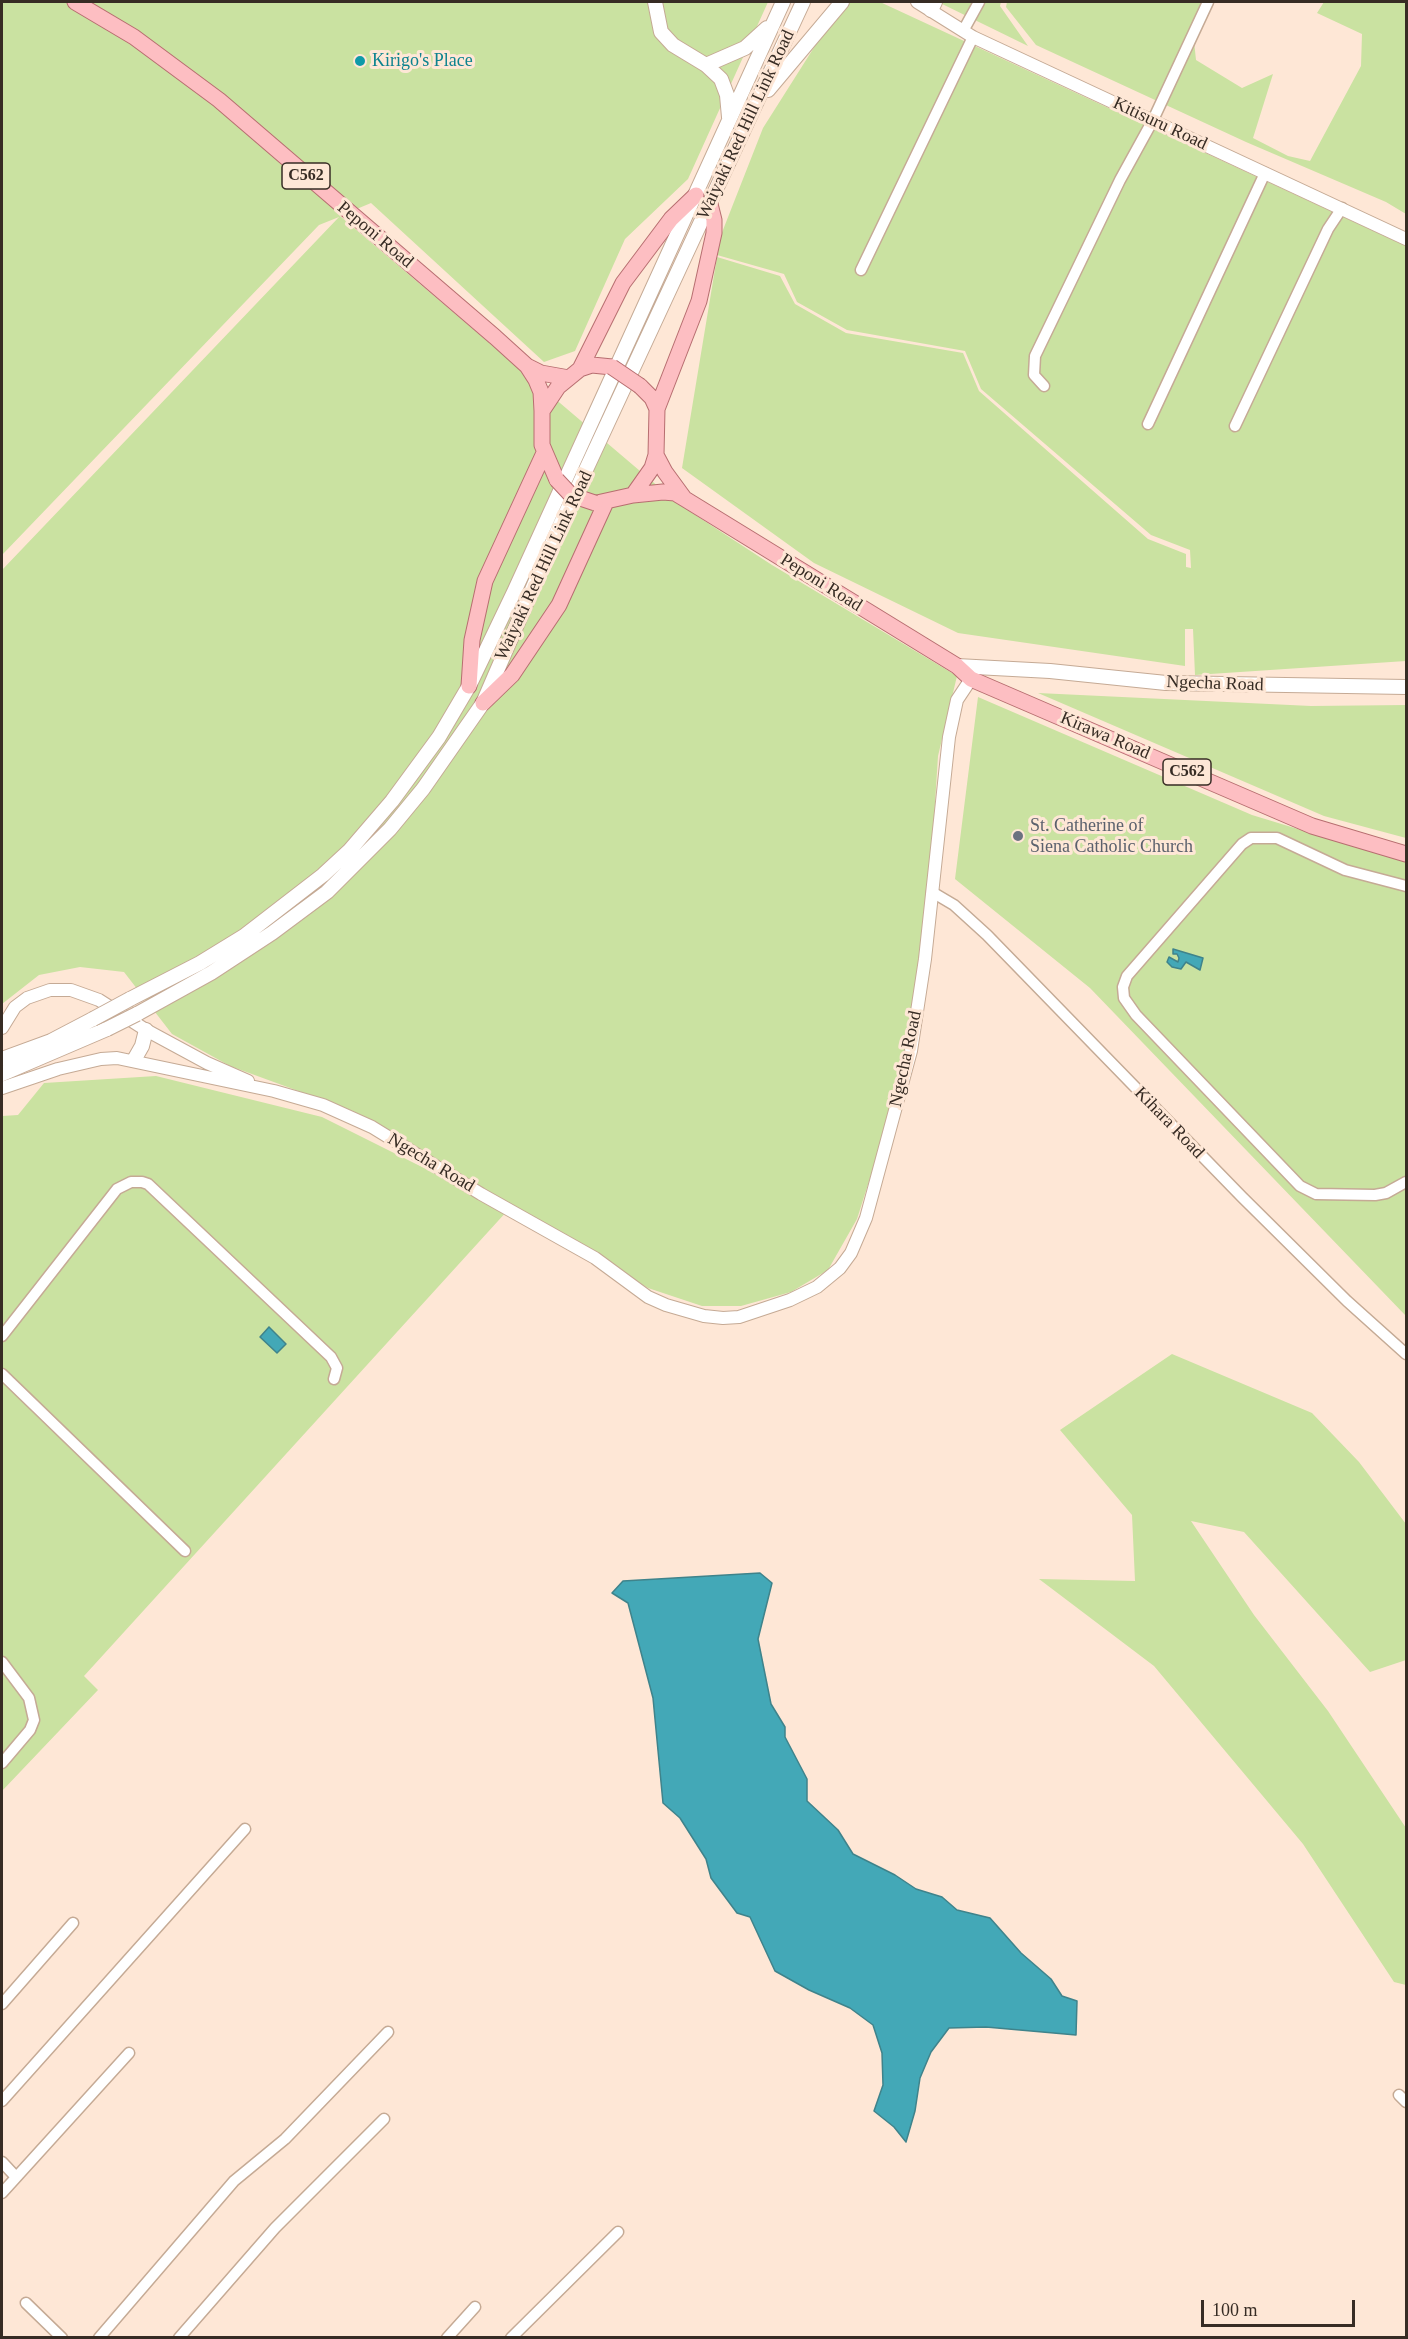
<!DOCTYPE html>
<html>
<head>
<meta charset="utf-8">
<style>
	body { margin:0 }
	#map { position:relative; width:1408px; height:2339px; overflow:hidden; background:#fee7d6; font-family:"Times New Roman",serif }
	canvas { display:block }
	.frame { position:absolute; inset:0; border:3px solid #372c24; pointer-events:none }
	.scale { position:absolute; left:1201px; top:2300px; width:154px; height:27px; box-sizing:border-box; border:3px solid #372c24; border-top:0; padding-left:8px; font-size:18px; line-height:21px; white-space:nowrap; color:#372c24; -webkit-text-stroke:4px #fee7d6; paint-order:stroke }
</style>
</head>
<body>
<div id="map">
<canvas width="1408" height="2339"></canvas>
<div class="frame"></div>
<div class="scale">100 m</div>
</div>
<script>
const ctx = document.querySelector('canvas').getContext('2d');
ctx.lineJoin = 'round';
function fill(path, color) { ctx.fillStyle = color; ctx.fill(path, 'evenodd'); }
const toPath = rows => new Path2D(rows.map(r => 'M' + r).join(''));
function strokePath(path, color, width, dash) { ctx.strokeStyle = color; ctx.lineWidth = width; ctx.lineCap = dash ? 'butt' : 'round'; ctx.setLineDash(dash || []); ctx.stroke(path); }
function write(font, color, halo, rows, align = 'center') {
  ctx.font = font + ' "Times New Roman",serif'; ctx.lineWidth = 6; ctx.setLineDash([]); ctx.textBaseline = 'middle'; ctx.strokeStyle = halo; ctx.fillStyle = color; for (const [text, x, y, turn = 0] of rows) {
    ctx.save(); ctx.translate(x, y); ctx.rotate((+turn || 0) * Math.PI / 180); ctx.textAlign = isNaN(turn) ? turn : align; if (halo) ctx.strokeText(text, 0, 0); ctx.fillText(text, 0, 0); ctx.restore();
  }
}
const green = toPath([
	[2,2,768,2,688,179,625,239,575,351,544,362,371,203,340,216,680,505,772,565,957,676,938,756,932,850,910,1052,857,1219,828,1270,791,1292,741,1306,702,1306,648,1288,353,1111,230,1066,172,1034,124,972,80,967,39,975,2,1004,2,570,339,217,319,225,2,555],
	[837,2,880,2,1406,246,1406,661,1195,675,1193,629,1185,629,1185,666,958,633,814,563,682,468,717,257,780,276,795,304,846,333,963,353,979,391,1148,539,1186,554,1186,567,1191,568,1190,550,1151,535,981,389,965,351,847,330,797,302,784,274,717,255,721,235,763,128,820,38],
	[938,2,1001,2,1000,6,1028,46],
	[1007,2,1213,2,1194,41,1196,60,1242,88,1273,74,1253,138,1288,156,1310,161,1361,66,1362,34,1317,13,1324,2,1406,2,1406,214,1386,202,1246,142,1036,45,1006,7],
	[1038,693,1311,706,1406,705,1406,838,1324,816],
	[978,697,1252,815,1406,862,1406,1316,1090,988,955,879],
	[156,1076,322,1117,508,1210,84,1676,98,1690,2,1791,2,1116,18,1115,44,1083],
	[1172,1354,1312,1413,1359,1462,1406,1524,1406,1660,1370,1672,1244,1532,1191,1521,1254,1615,1328,1711,1406,1828,1406,1985,1394,1982,1303,1844,1154,1666,1039,1579,1135,1581,1132,1515,1060,1430]
]);
const water = toPath([
	[1173,949,1203,958,1200,970,1186,962,1181,969,1172,967,1167,962,1169,957,1178,962,1179,958,1177,954,1173,954,1173,949],
	[269,1327,286,1344,277,1353,260,1337,269,1327],
	[760,1573,772,1583,758,1639,771,1704,785,1727,785,1737,807,1779,807,1801,838,1830,853,1854,895,1875,916,1889,942,1897,957,1910,990,1918,1021,1953,1051,1979,1062,1996,1077,2001,1076,2035,986,2027,949,2028,931,2052,920,2078,915,2111,906,2142,894,2127,874,2111,883,2085,882,2053,873,2025,850,2008,809,1990,775,1971,750,1917,737,1913,711,1878,706,1859,680,1818,663,1803,653,1698,628,1603,612,1593,623,1581,760,1573]
]);
const minor = toPath([
	[963,31,979,2],
	[861,270,973,37],
	[1044,386,1034,375,1035,356,1120,180,1153,120,1208,2],
	[1148,424,1265,173],
	[1235,426,1328,229,1342,208],
	[1406,886,1345,870,1277,838,1251,838,1242,844,1127,976,1123,987,1124,998,1136,1015,1300,1186,1316,1194,1375,1195,1386,1193,1406,1182],
	[932,892,954,905,987,935,1242,1197,1347,1301,1406,1354],
	[2,1336,117,1189,131,1182,142,1182,148,1184,331,1357,337,1368,334,1379],
	[2,1374,185,1551],
	[2,1662,29,1698,34,1720,30,1730,2,1763],
	[2,2004,73,1923],
	[1399,2095,1406,2102],
	[2,2101,245,1829],
	[2,2162,16,2177],
	[2,2193,129,2053],
	[26,2303,62,2338],
	[99,2338,234,2181,285,2139,388,2032],
	[179,2338,275,2228,384,2119],
	[447,2338,475,2307],
	[511,2338,618,2232]
]);
const tertiary = toPath([
	[917,2,973,37,1406,239],
	[2,1028,15,1007,27,998,50,990,71,990,99,1000,146,1030,207,1063,248,1081],
	[2,1088,58,1069,101,1059,117,1058,274,1091,323,1105,372,1127,481,1194,595,1258,648,1297,666,1305,704,1316,723,1318,739,1317,790,1300,817,1287,840,1268,851,1253,866,1218,911,1051,925,959,949,737,957,700,971,679]
]);
const secondary = toPath([
	[655,2,661,32,673,45,706,65,721,79,727,95,729,117],
	[931,10,935,2],
	[706,65,745,48,767,28],
	[768,90,842,2],
	[957,666,1050,671,1166,683,1406,687],
	[130,999,200,963,244,936,323,875,349,851,392,801,439,737,469,686,514,592,783,2],
	[137,1014,211,973,272,933,327,892,390,829,423,789,483,703,557,532,803,2],
	[2,1059,51,1041,93,1019],
	[134,1060,142,1046,146,1030],
	[2,1074,107,1029]
]);
const primary = toPath([
	[75,2,134,37,219,100,495,337,527,366,536,380,541,392,542,411],
	[527,366,541,373,569,378],
	[580,369,623,283,671,219,696,195],
	[657,409,699,301,714,233,714,220,710,204],
	[656,455,665,472,684,498],
	[557,480,542,445,542,411,558,387,580,369,592,365,612,367],
	[633,495,663,492,675,493,685,499,957,666,971,679,1312,826,1406,854],
	[597,503,633,495,652,468,656,455,657,409,652,398,640,386],
	[469,686,472,640,485,581,544,453],
	[483,703,512,675,559,605,606,502]
]);
const secondaryBridge = toPath([
	[93,1019,130,999],
	[107,1029,137,1014]
]);
const primaryBridge = toPath([
	[612,367,640,386],
	[557,480,571,495,595,503]
]);
const markers = [
	[360,61,6,"#0f9aa8"],
	[1018,836,6,"#6b7280"]
];
const shields = [
	[306,176,48],
	[1187,772,48]
];
const shieldNames = [
	["C562",306,176],
	["C562",1187,772]
];
const cultureNames = [
	["Kirigo's Place",372,61]
];
const streetNames = [
	["Kitisuru Road",1160,124,25],
	["Waiyaki Red Hill Link Road",746,125,-65],
	["Peponi Road",375,235,40],
	["Waiyaki Red Hill Link Road",544,566,-65],
	["Peponi Road",821,583,32],
	["Ngecha Road",1215,684,2],
	["Kirawa Road",1105,736,23],
	["Ngecha Road",906,1059,-78],
	["Kihara Road",1169,1123,46],
	["Ngecha Road",431,1163,31]
];
const worshipNames = [
	["St. Catherine of",1030,826],
	["Siena Catholic Church",1030,847]
];
fill(green, '#cae2a1');
fill(water, '#43a8b7');
strokePath(water, '#3f838b', 1.5);
strokePath(minor, '#c5aa95', 13);
strokePath(tertiary, '#c5aa95', 14);
strokePath(secondary, '#c5aa95', 16);
strokePath(primary, '#b76e70', 17);
strokePath(minor, '#fff', 10);
strokePath(tertiary, '#fff', 12);
strokePath(secondary, '#fff', 14);
strokePath(primary, '#fdbec2', 15);
strokePath(secondaryBridge, '#c5aa95', 16, []);
strokePath(primaryBridge, '#b76e70', 17, []);
strokePath(secondaryBridge, '#fff', 14);
strokePath(primaryBridge, '#fdbec2', 15);
for (const [x, y, r, color] of markers) { const dot = new Path2D(); dot.arc(x, y, r, 0, 2 * Math.PI); ctx.fillStyle = color; ctx.fill(dot); strokePath(dot, '#fee7d6', 2); }
for (const [x, y, w] of shields) { const box = new Path2D(); box.roundRect(x - w / 2, y - 13, w, 26, 4.5); ctx.fillStyle = '#fee7d6'; ctx.fill(box); strokePath(box, '#372c24', 1.5); }
write('bold 16px', '#372c24', null, shieldNames);
write('18px', '#0d838f', '#fee7d6', cultureNames, 'left');
write('18px', '#372c24', '#fee7d6', streetNames);
write('18px', '#5b616d', '#fee7d6', worshipNames, 'left');
</script>
</body>
</html>
